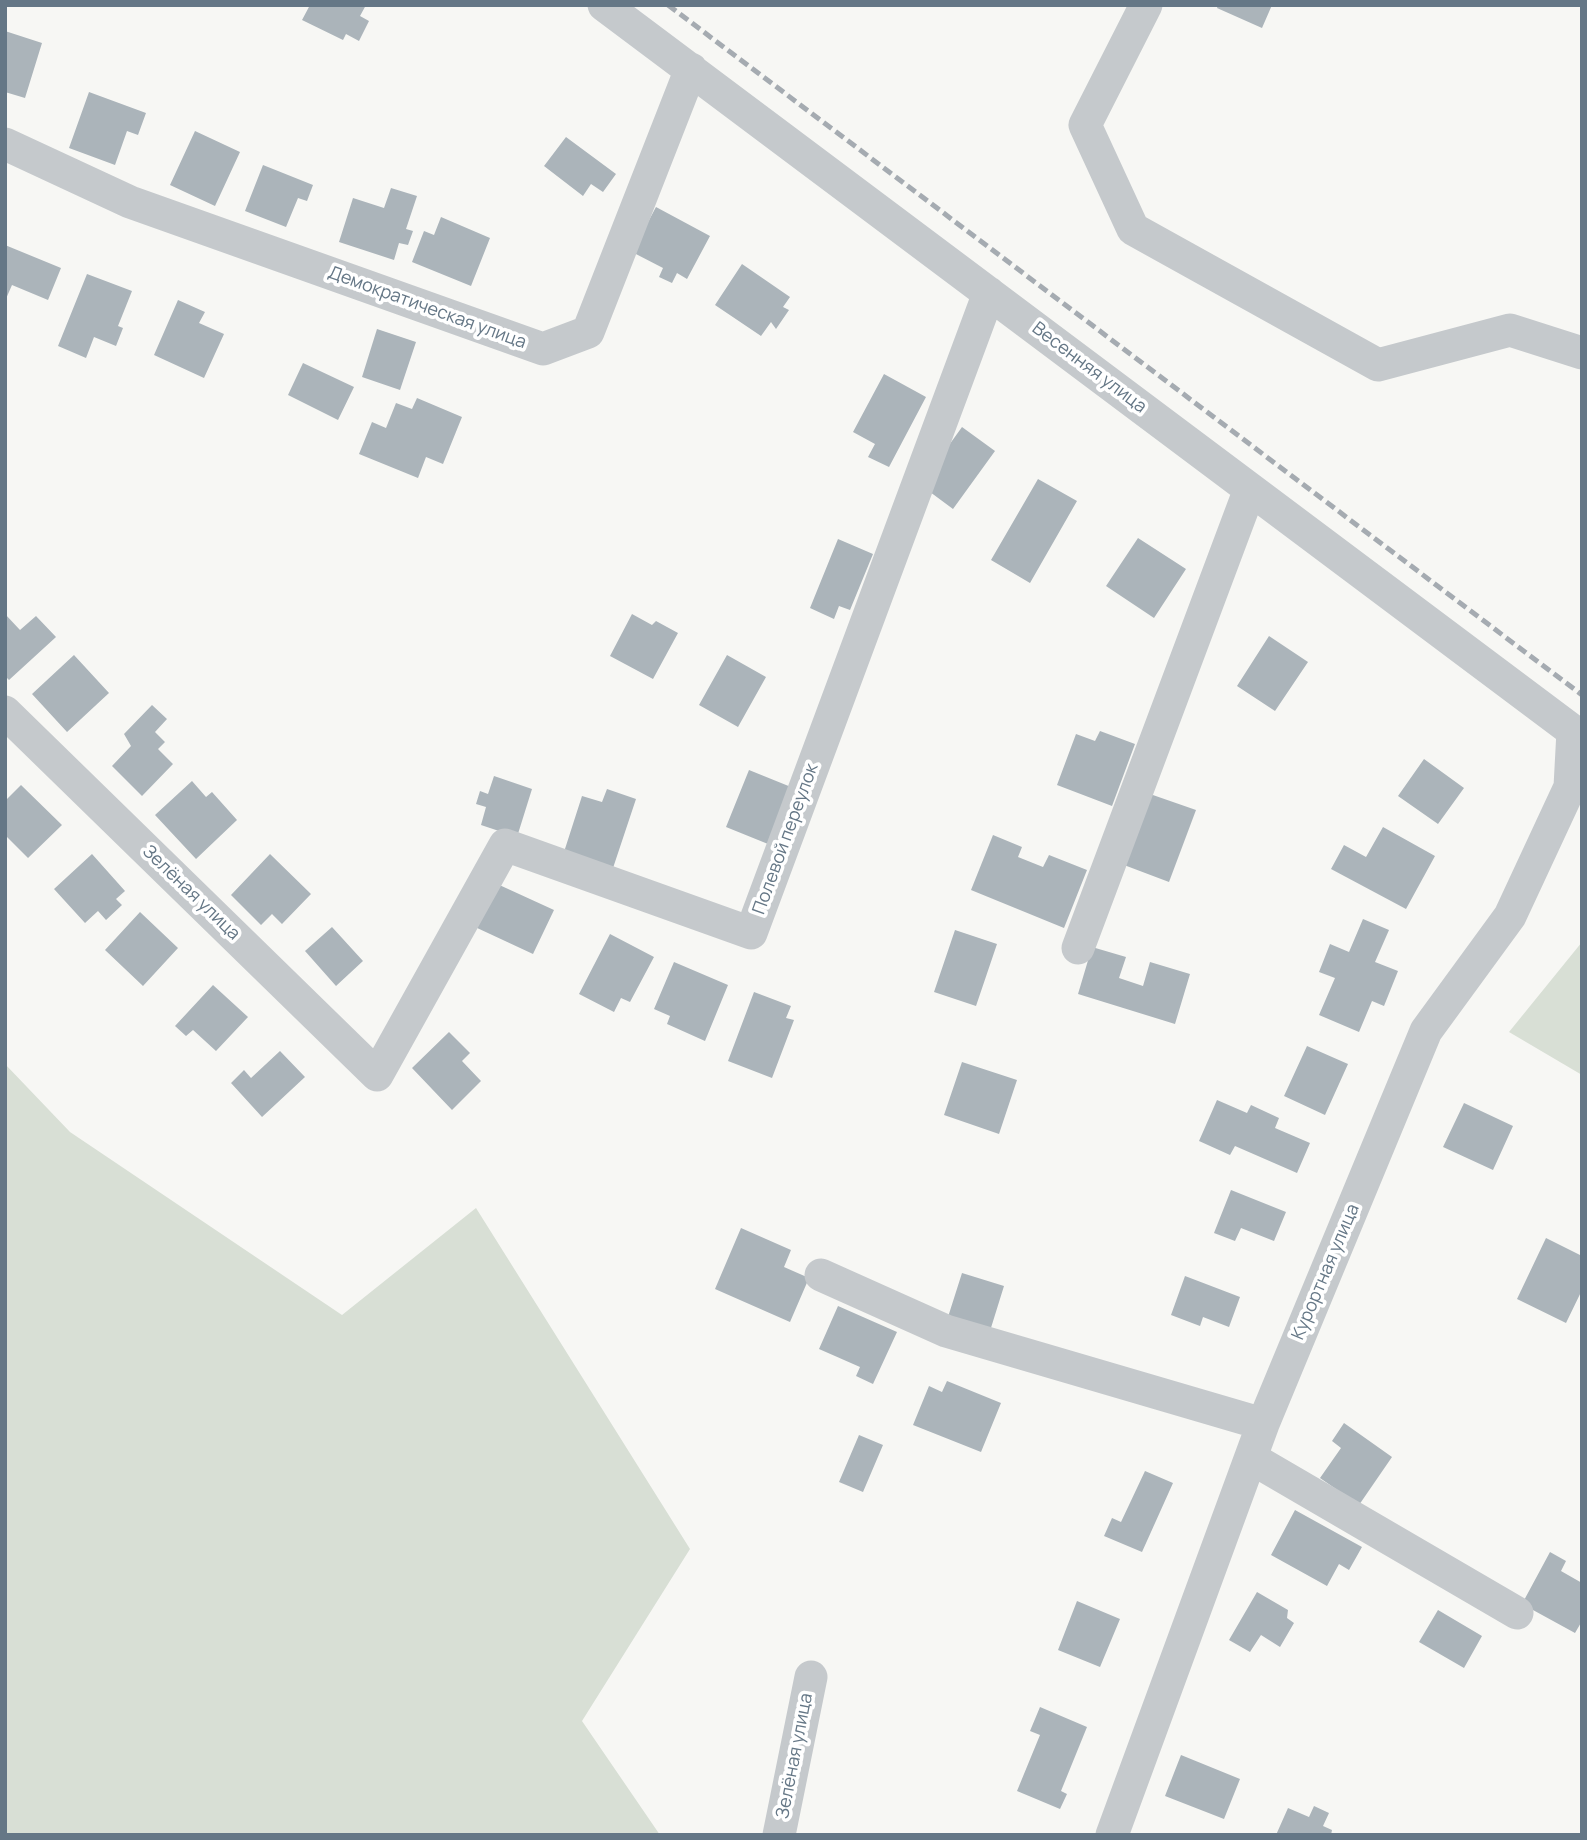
<!DOCTYPE html>
<html>
<head>
<meta charset="utf-8">
<style>
	body { margin:0 }
	#map { position:relative; width:1587px; height:1840px; overflow:hidden; background:#f7f7f4; font-family:Manrope,sans-serif }
	canvas { display:block }
	.frame { position:absolute; inset:0; border:7px solid #657786; pointer-events:none }
</style>
</head>
<body>
<div id="map">
<canvas width="1587" height="1840"></canvas>
<div class="frame"></div>
</div>
<script>
const ctx = document.querySelector('canvas').getContext('2d');
ctx.lineJoin = 'round';
function fill(path, color) { ctx.fillStyle = color; ctx.fill(path, 'evenodd'); }
const toPath = rows => new Path2D(rows.map(r => 'M' + r).join(''));
function strokePath(path, color, width, dash) { ctx.strokeStyle = color; ctx.lineWidth = width; ctx.lineCap = dash ? 'butt' : 'round'; ctx.setLineDash(dash || []); ctx.stroke(path); }
function write(font, color, halo, rows, align = 'center') {
  ctx.font = font + ' Manrope,sans-serif'; ctx.lineWidth = 7; ctx.setLineDash([]); ctx.textBaseline = 'middle'; ctx.strokeStyle = halo; ctx.fillStyle = color; for (const [text, x, y, turn = 0] of rows) {
    ctx.save(); ctx.translate(x, y); ctx.rotate((+turn || 0) * Math.PI / 180); ctx.textAlign = isNaN(turn) ? turn : align; if (halo) ctx.strokeText(text, 0, 0); ctx.fillText(text, 0, 0); ctx.restore();
  }
}
const green = toPath([
	[1582,942,1582,1075,1509,1032],
	[5,1064,70,1132,342,1315,476,1208,690,1549,582,1721,660,1835,5,1835]
]);
const building = toPath([
	[310,5,366,5,360,16,369,21,359,41,346,34,343,40,302,20],
	[1218,5,1272,5,1262,28,1217,8],
	[5,31,42,43,25,98,5,92],
	[89,92,146,113,138,135,127,131,115,165,69,148],
	[195,131,240,152,215,206,170,185],
	[566,137,616,174,603,192,591,184,583,196,544,166],
	[263,165,313,185,307,201,298,198,286,227,245,211],
	[391,188,417,196,406,229,413,231,408,245,399,243,394,260,339,242,353,198,384,208],
	[656,207,710,236,687,279,677,273,672,283,659,277,663,268,632,252],
	[441,217,490,238,471,286,412,262,424,231,434,235],
	[5,245,61,268,48,300,12,285,5,301],
	[742,264,790,297,783,307,789,310,776,329,771,322,761,336,715,305],
	[87,274,132,291,118,326,123,328,116,346,94,337,86,358,58,346],
	[178,300,205,312,199,323,224,334,204,378,154,355],
	[377,329,416,342,400,390,362,377],
	[303,363,354,387,338,420,288,395],
	[884,374,926,397,889,467,868,457,875,444,853,432],
	[417,398,462,417,443,464,426,457,418,478,359,454,372,422,386,428,396,403,412,409],
	[962,427,995,451,953,509,926,489,929,473],
	[1038,479,1077,501,1030,583,991,560],
	[1138,538,1186,569,1154,618,1106,586],
	[838,539,873,554,850,610,839,606,834,619,810,608],
	[5,614,20,630,36,616,56,637,9,680,5,676],
	[632,614,652,625,656,621,678,633,653,679,610,656],
	[1269,636,1308,662,1275,711,1237,686],
	[74,655,109,693,67,732,32,694],
	[727,655,766,677,738,727,699,705],
	[152,705,167,719,155,732,165,742,158,749,173,764,142,796,112,766,131,746,124,734],
	[1100,731,1135,744,1112,806,1057,785,1076,734,1095,741],
	[1424,759,1464,788,1438,824,1398,796],
	[749,770,791,787,768,844,726,827],
	[494,776,532,789,517,837,481,825,486,807,476,804,480,791,488,794],
	[192,781,206,797,212,792,237,820,196,859,155,815],
	[21,785,62,825,28,858,5,835,5,801],
	[607,789,636,799,613,868,564,852,582,796,602,802],
	[1150,794,1196,810,1169,882,1124,865],
	[1383,827,1435,856,1406,909,1331,869,1344,845,1366,857],
	[993,835,1022,847,1018,857,1043,867,1049,855,1087,870,1064,928,971,890],
	[92,854,125,891,116,899,122,905,106,920,98,911,85,923,54,889],
	[270,854,311,894,282,924,272,914,261,925,231,895],
	[495,883,554,910,533,954,475,927],
	[140,912,178,948,143,986,105,950],
	[1363,919,1389,930,1375,962,1398,971,1384,1006,1372,1001,1359,1032,1319,1015,1335,978,1319,972,1330,944,1349,952],
	[332,927,363,961,336,986,305,951],
	[955,930,997,944,976,1006,934,992],
	[610,934,654,957,630,1002,621,998,614,1012,579,994],
	[1092,947,1126,957,1119,978,1143,986,1150,962,1190,974,1175,1024,1078,994],
	[674,962,728,985,705,1041,667,1024,670,1016,654,1009],
	[213,985,248,1017,216,1051,193,1030,186,1036,175,1026],
	[754,992,791,1006,786,1018,794,1020,772,1078,728,1061],
	[449,1032,470,1053,462,1061,481,1081,452,1110,412,1068],
	[1307,1046,1348,1064,1325,1115,1284,1096],
	[280,1051,305,1077,262,1117,231,1083,244,1070,251,1078],
	[962,1062,1017,1080,999,1134,944,1115],
	[1217,1100,1247,1113,1251,1105,1279,1118,1275,1128,1310,1143,1297,1173,1235,1146,1230,1155,1199,1141],
	[1464,1103,1513,1126,1493,1170,1443,1147],
	[1231,1190,1286,1212,1274,1241,1241,1228,1235,1241,1214,1233],
	[741,1228,791,1250,784,1267,809,1278,790,1322,715,1289],
	[1546,1238,1582,1256,1582,1290,1566,1323,1517,1299],
	[962,1273,1004,1286,990,1331,948,1317],
	[1185,1276,1240,1297,1229,1327,1203,1317,1200,1326,1171,1315],
	[838,1306,897,1332,873,1384,856,1376,860,1367,819,1349],
	[947,1381,1001,1403,981,1452,913,1425,929,1386,942,1392],
	[1344,1423,1392,1457,1359,1505,1320,1478,1341,1448,1332,1441],
	[859,1435,883,1445,863,1492,839,1482],
	[1145,1471,1173,1483,1142,1552,1104,1536,1112,1518,1121,1522],
	[1295,1510,1362,1547,1349,1570,1339,1564,1327,1586,1271,1555],
	[1550,1552,1566,1561,1561,1571,1582,1583,1582,1621,1575,1633,1522,1604],
	[1257,1592,1288,1610,1287,1618,1294,1623,1280,1647,1261,1635,1250,1652,1229,1640],
	[1077,1601,1120,1619,1100,1667,1058,1650],
	[1438,1610,1482,1636,1464,1668,1419,1642],
	[1040,1707,1087,1727,1061,1791,1067,1794,1060,1809,1017,1791,1040,1735,1030,1731],
	[1181,1755,1240,1779,1224,1819,1165,1796],
	[1314,1806,1329,1813,1323,1826,1332,1830,1331,1835,1276,1835,1288,1808,1309,1817]
]);
const minor = toPath([
	[604,5,1573,731,1570,787,1510,916,1426,1031,1263,1424,1112,1835],
	[1146,5,1085,125,1133,229,1378,365,1510,330,1582,353],
	[5,144,130,202,543,349,588,332,691,69],
	[5,712,377,1075,505,845,751,933,989,293],
	[1078,948,1250,489],
	[821,1275,946,1331,1263,1424],
	[1251,1458,1517,1613],
	[779,1835,811,1677]
]);
const rail = toPath([
	[668,5,1582,695]
]);
const streetNames = [
	["Демократическая улица",427,308,20],
	["Весенняя улица",1089,368,37],
	["Полевой переулок",786,839,-70],
	["Зелёная улица",191,893,44],
	["Курортная улица",1326,1272,-67],
	["Зелёная улица",795,1756,-79]
];
fill(green, '#d8dfd5');
fill(building, '#abb4ba');
strokePath(minor, '#c5c9cc', 33);
strokePath(rail, '#a5abb1', 5, [10, 5]);
write('18px', '#657786', '#fff', streetNames);
</script>
</body>
</html>
